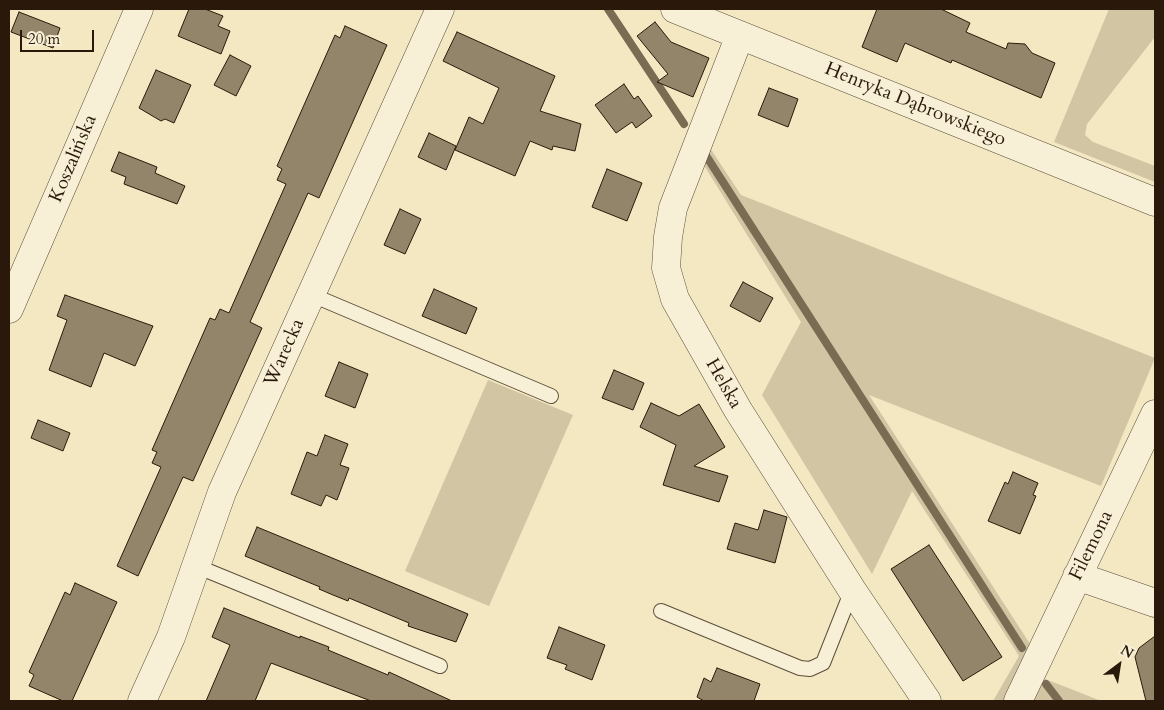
<!DOCTYPE html>
<html>
<head>
<meta charset="utf-8">
<style>
	body { margin:0 }
	#map { position:relative; width:1164px; height:710px; overflow:hidden; background:#f3e8c2; font-family:Cardo,serif }
	canvas { display:block }
	.frame { position:absolute; inset:0; border:10px solid #2a190a; pointer-events:none }
	.north { position:absolute; left:1094px; top:640px; width:50px; height:50px; -webkit-text-stroke:4px #f7f0d7; paint-order:stroke; rotate:31deg; font-size:14px; font-weight:700; line-height:20px; text-align:center; color:#2a190a }
	.north::after { content:''; display:block; margin:auto; width:18px; height:22px; background:#2a190a; clip-path:polygon(50% 0,100% 100%,50% 72%,0 100%) }
	.scale { position:absolute; left:20px; top:30px; width:74px; height:22px; box-sizing:border-box; border:2px solid #2a190a; border-top:0; padding-left:6px; font-size:15px; line-height:18px; white-space:nowrap; color:#2a190a; -webkit-text-stroke:4px #f7f0d7; paint-order:stroke }
</style>
</head>
<body>
<div id="map">
<canvas width="1164" height="710"></canvas>
<div class="frame"></div>
<div class="north">N</div>
<div class="scale">20 m</div>
</div>
<script>
const ctx = document.querySelector('canvas').getContext('2d');
ctx.lineJoin = 'round';
function fill(path, color) { ctx.fillStyle = color; ctx.fill(path, 'evenodd'); }
const toPath = rows => new Path2D(rows.map(r => 'M' + r).join(''));
function strokePath(path, color, width, dash) { ctx.strokeStyle = color; ctx.lineWidth = width; ctx.lineCap = dash ? 'butt' : 'round'; ctx.setLineDash(dash || []); ctx.stroke(path); }
function write(font, color, halo, rows, align = 'center') {
  ctx.font = font + ' Cardo,serif'; ctx.lineWidth = 5; ctx.setLineDash([]); ctx.textBaseline = 'middle'; ctx.strokeStyle = halo; ctx.fillStyle = color; for (const [text, x, y, turn = 0] of rows) {
    ctx.save(); ctx.translate(x, y); ctx.rotate((+turn || 0) * Math.PI / 180); ctx.textAlign = isNaN(turn) ? turn : align; if (halo) ctx.strokeText(text, 0, 0); ctx.fillText(text, 0, 0); ctx.restore();
  }
}
const green = toPath([
	[1109,9,1155,9,1155,37,1087,124,1085,135,1093,142,1155,166,1155,182,1054,142],
	[708,145,741,195,1155,358,1101,486,869,395,1032,647,1008,701,993,701,1019,656,912,491,872,574,762,395,801,322,702,162],
	[488,380,573,415,489,606,405,571],
	[1045,679,1071,689,1101,701,1027,701,1036,682,1040,688]
]);
const stream = toPath([
	[608,9,684,124],
	[705,154,1022,648],
	[1046,684,1059,701]
]);
const building = toPath([
	[189,9,205,9,223,16,218,26,230,31,221,54,178,36,189,9],
	[877,9,941,9,970,23,966,32,1006,49,1008,43,1025,44,1032,53,1055,63,1041,98,952,60,951,63,905,43,897,62,862,47,877,9],
	[19,12,60,28,53,48,11,32,19,12],
	[655,22,671,42,709,58,693,97,657,82,668,74,637,36,655,22],
	[345,26,387,45,319,198,308,193,250,322,262,328,193,481,183,477,138,576,117,566,161,467,152,463,157,452,152,450,210,318,215,320,220,309,229,313,286,184,277,180,282,169,277,166,335,35,340,38,345,26],
	[457,32,555,76,540,111,581,124,575,151,553,146,552,150,530,141,515,176,455,150,469,117,483,124,499,88,443,61,457,32],
	[230,55,251,66,236,96,214,85,230,55],
	[156,70,191,85,174,123,165,119,161,121,139,108,156,70],
	[624,84,634,99,638,96,652,116,636,128,632,122,616,133,595,105,624,84],
	[769,88,798,99,788,127,758,115,769,88],
	[429,133,456,146,446,170,418,157,429,133],
	[119,152,157,167,155,173,185,186,177,204,124,184,126,177,111,171,119,152],
	[607,169,642,183,627,221,592,207,607,169],
	[400,209,421,219,405,254,384,245,400,209],
	[743,282,773,298,760,322,730,306,743,282],
	[434,289,477,308,466,334,422,316,434,289],
	[65,295,153,326,135,366,104,353,91,387,49,370,67,320,57,316,65,295],
	[339,362,368,374,355,408,325,396,339,362],
	[614,370,644,383,633,410,602,398,614,370],
	[651,403,679,416,699,404,725,447,694,466,728,476,719,502,663,485,676,445,640,427,651,403],
	[38,420,70,433,63,451,31,438,38,420],
	[325,435,348,444,340,465,349,468,337,500,326,495,321,506,291,494,307,452,317,456,325,435],
	[1013,472,1038,483,1033,495,1036,496,1020,534,988,521,1005,482,1008,484,1013,472],
	[764,510,787,517,775,563,727,549,735,523,758,530,764,510],
	[257,527,468,614,456,642,408,626,409,623,349,598,348,601,333,595,319,589,320,587,245,556,257,527],
	[929,545,1002,657,963,681,891,569,929,545],
	[75,583,117,602,72,701,63,701,29,686,34,675,29,672,65,592,70,595,75,583],
	[224,608,300,638,300,636,329,647,328,650,388,675,389,672,452,701,371,701,271,663,255,701,206,701,230,645,212,637,224,608],
	[559,627,605,645,592,680,565,669,567,665,547,658,559,627],
	[1155,636,1155,701,1146,701,1135,657,1139,648,1155,636],
	[717,668,760,684,754,701,704,701,697,697,704,678,711,682,717,668]
]);
const lane = toPath([
	[312,295,551,396],
	[196,566,440,666],
	[661,611,800,668,810,669,823,663,852,590]
]);
const street = toPath([
	[675,9,1155,202],
	[740,35,673,208,668,237,666,268,675,299,738,410,852,590,927,701],
	[9,309,139,9],
	[1077,576,1155,603],
	[142,701,171,637,222,492,440,9],
	[1018,701,1155,414]
]);
const streetNames = [
	["Henryka Dąbrowskiego",915,105,22],
	["Koszalińska",74,159,-67],
	["Warecka",285,353,-66],
	["Helska",723,384,60],
	["Filemona",1092,546,-64]
];
fill(green, '#d1c5a3');
strokePath(stream, '#7a6b53', 8);
fill(building, '#93856a');
strokePath(building, '#2a190a', 1);
strokePath(lane, '#5c4d38', 16);
strokePath(street, '#5c4d38', 29);
strokePath(lane, '#f7f0d7', 14);
strokePath(street, '#f7f0d7', 28);
write('19px', '#2a190a', '#f7f0d7', streetNames);
</script>
</body>
</html>
